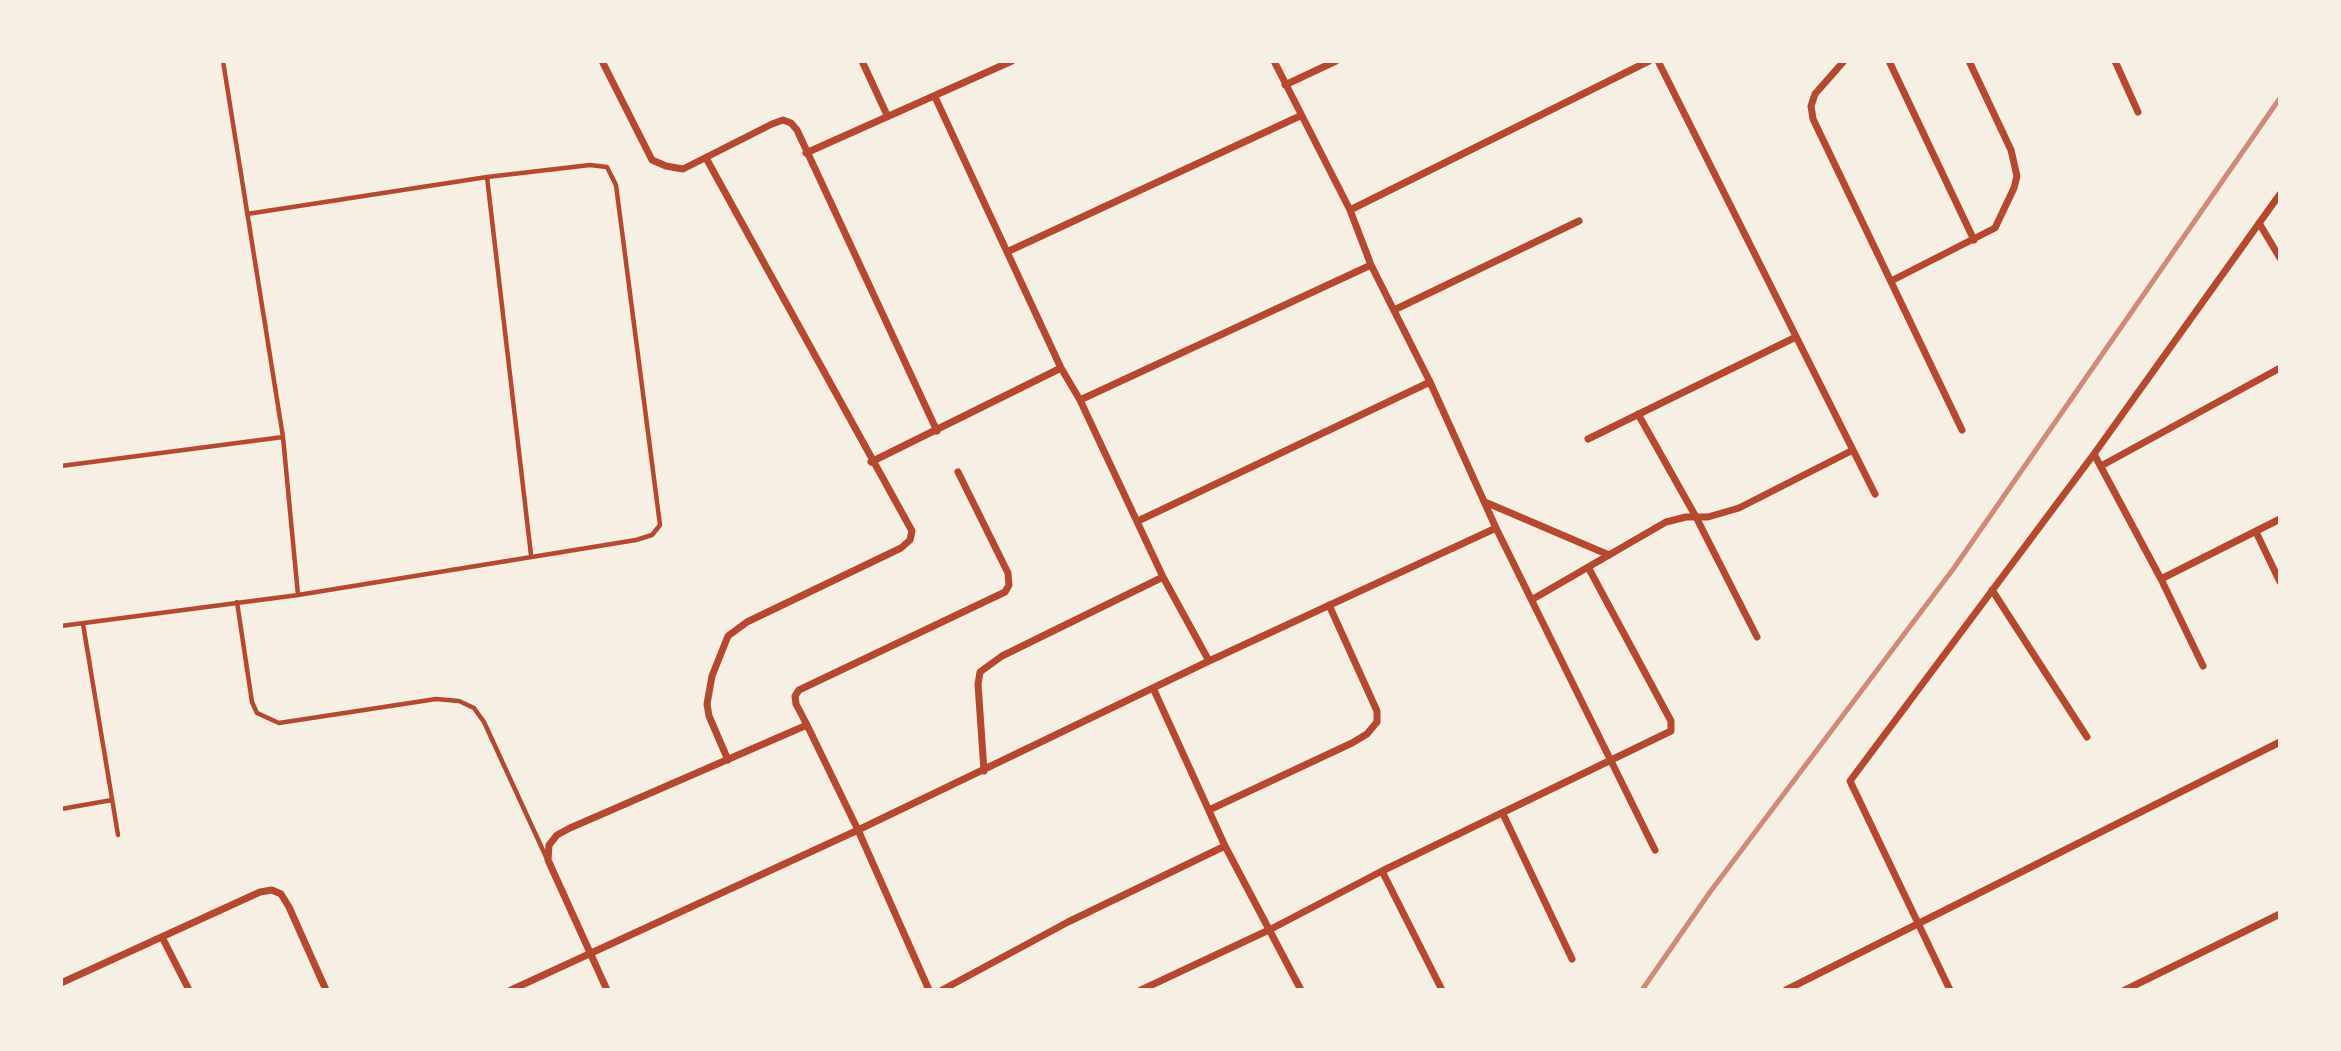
<!DOCTYPE html>
<html>
<head>
<meta charset="utf-8">
<style>
	body { margin:0 }
	#map { position:relative; width:2341px; height:1051px; overflow:hidden; background:#f6efe4; font-family:"Archivo Narrow",sans-serif }
	canvas { display:block }
	.frame { position:absolute; inset:0; border:63px solid #f6efe4; pointer-events:none }
</style>
</head>
<body>
<div id="map">
<canvas width="2341" height="1051"></canvas>
<div class="frame"></div>
</div>
<script>
const ctx = document.querySelector('canvas').getContext('2d');
ctx.lineJoin = 'round';
const toPath = rows => new Path2D(rows.map(r => 'M' + r).join(''));
function strokePath(path, color, width, dash) { ctx.strokeStyle = color; ctx.lineWidth = width; ctx.lineCap = dash ? 'butt' : 'round'; ctx.setLineDash(dash || []); ctx.stroke(path); }
const service = toPath([
	[223,61,283,437,298,595],
	[487,177,531,555],
	[61,466,283,437],
	[237,602,252,702,257,713,279,723,436,699,459,701,474,708,484,722,547,859],
	[83,624,118,835],
	[61,626,298,595,636,540,652,535,660,525,616,185,607,167,590,165,487,177,247,214],
	[61,809,112,800]
]);
const minor = toPath([
	[602,61,652,160,666,166,683,169,772,124,783,120,791,123,797,130,937,431],
	[862,61,887,115],
	[1274,61,1350,210,1371,265,1430,382,1496,528,1655,850],
	[1658,61,1875,494],
	[1844,61,1815,94,1811,106,1813,119,1962,430],
	[1889,61,1974,240],
	[2115,61,2138,112],
	[1285,85,1336,61],
	[935,97,1061,368],
	[806,153,1012,61],
	[706,158,912,531,910,540,901,548,747,622,728,636,712,676,707,704,709,716,728,760],
	[1350,210,1649,61],
	[2259,223,2280,258],
	[1009,251,1300,116],
	[1891,281,1995,228,2014,188,2017,176,2011,150,1969,61],
	[1394,310,1579,221],
	[1080,400,1371,265],
	[1638,414,1696,517,1757,637],
	[1588,439,1796,337],
	[2094,454,2161,579,2280,519],
	[871,462,1061,368,1080,400,1163,577,1209,661],
	[2101,466,2280,368],
	[1485,502,1609,555],
	[1138,521,1430,382],
	[2256,532,2280,582],
	[2161,579,2203,666],
	[1992,590,2087,737],
	[1533,599,1666,522,1686,517,1708,517,1739,508,1853,450],
	[1154,690,1225,846,1301,990],
	[807,725,796,704,795,696,799,690,1005,592,1009,585,1008,573,958,472],
	[984,771,978,684,980,672,1002,656,1163,577],
	[1209,810,1352,743,1367,734,1377,722,1377,711,1329,605],
	[1503,814,1572,959],
	[1382,871,1442,990],
	[162,937,189,990],
	[61,983,260,892,272,890,281,894,289,907,326,990],
	[511,990,858,830,1209,661,1496,528],
	[607,990,548,860,549,845,557,835,570,828,807,725,858,830,929,990],
	[942,990,1068,922,1225,846],
	[1141,990,1271,929,1382,871,1671,731,1671,721,1588,567],
	[1786,990,2280,742],
	[1950,990,1850,781,2094,454,2280,194],
	[2125,990,2280,914]
]);
const rail = toPath([
	[1642,990,1710,892,1954,568,2280,98]
]);
strokePath(service, '#b5482f', 4.5);
strokePath(minor, '#b5482f', 7);
strokePath(rail, '#cf8b77', 5);
</script>
</body>
</html>
